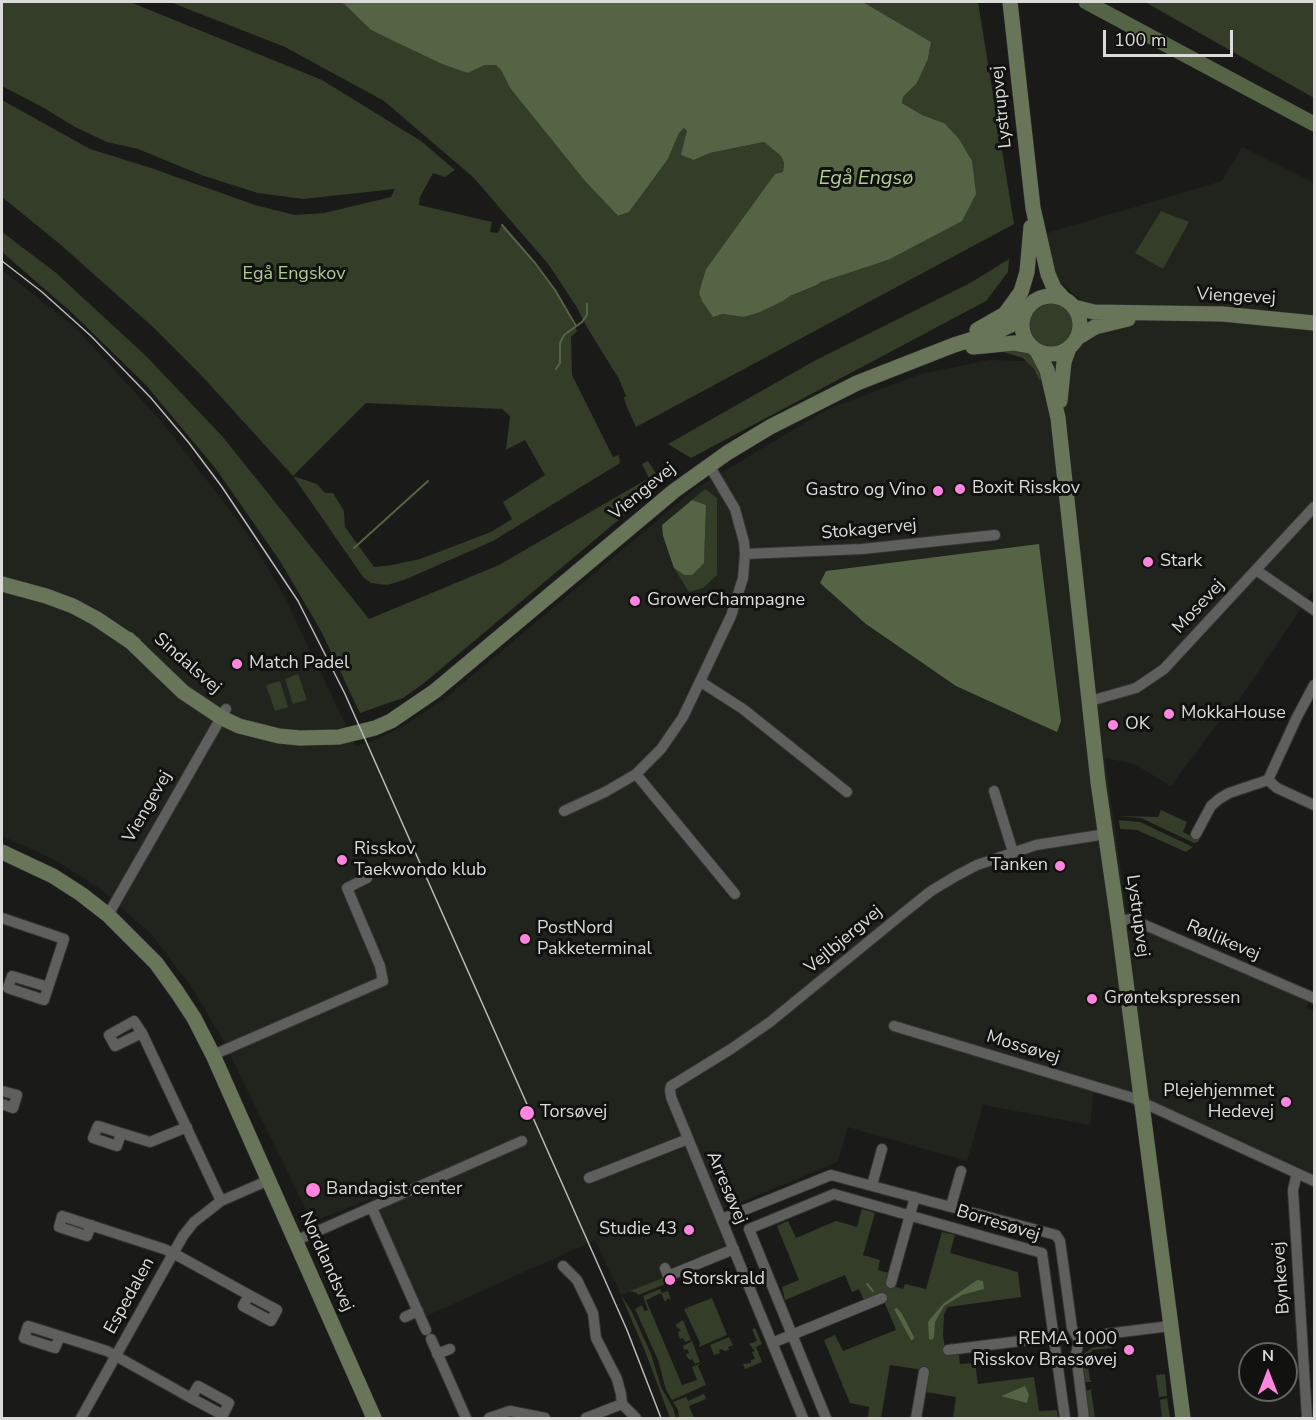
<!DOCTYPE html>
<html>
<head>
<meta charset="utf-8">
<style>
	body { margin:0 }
	#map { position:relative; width:1316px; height:1420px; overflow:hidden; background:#1a1b19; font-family:"Nunito Sans",sans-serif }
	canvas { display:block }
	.frame { position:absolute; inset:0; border:3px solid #dbdcda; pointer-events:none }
	.north { position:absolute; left:1238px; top:1342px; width:60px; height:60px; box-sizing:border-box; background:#111210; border:2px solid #626361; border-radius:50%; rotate:0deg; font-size:16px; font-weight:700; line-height:24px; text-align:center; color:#dbdcda }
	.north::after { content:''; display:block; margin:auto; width:21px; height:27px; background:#ff85de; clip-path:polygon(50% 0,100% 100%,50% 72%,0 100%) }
	.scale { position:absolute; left:1103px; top:30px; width:130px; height:27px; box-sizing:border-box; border:3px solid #dbdcda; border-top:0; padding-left:8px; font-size:18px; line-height:21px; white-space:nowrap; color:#dbdcda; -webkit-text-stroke:4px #111210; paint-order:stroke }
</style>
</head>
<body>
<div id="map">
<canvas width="1316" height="1420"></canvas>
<div class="frame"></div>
<div class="north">N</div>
<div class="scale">100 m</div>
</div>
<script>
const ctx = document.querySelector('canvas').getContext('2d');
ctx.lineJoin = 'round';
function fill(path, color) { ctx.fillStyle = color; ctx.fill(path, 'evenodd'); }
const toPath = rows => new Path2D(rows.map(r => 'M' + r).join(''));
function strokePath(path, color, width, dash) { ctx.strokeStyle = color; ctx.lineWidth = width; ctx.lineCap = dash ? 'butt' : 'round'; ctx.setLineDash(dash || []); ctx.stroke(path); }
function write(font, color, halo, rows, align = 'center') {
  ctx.font = font + ' "Nunito Sans",sans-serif'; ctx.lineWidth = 6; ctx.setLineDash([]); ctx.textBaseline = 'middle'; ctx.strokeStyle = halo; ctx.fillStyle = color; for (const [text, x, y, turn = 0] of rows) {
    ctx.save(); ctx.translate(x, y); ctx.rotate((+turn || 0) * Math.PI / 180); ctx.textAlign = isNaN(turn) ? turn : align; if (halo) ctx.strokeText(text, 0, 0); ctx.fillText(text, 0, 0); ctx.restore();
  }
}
const built = toPath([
	[1242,147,1314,183,1314,589,1237,703,1233,703,1171,786,1134,764,1105,758,1128,922,1310,1000,1307,1008,1314,1011,1314,1174,1154,1101,1095,1080,1090,1125,983,1105,967,1161,848,1127,838,1162,715,1213,726,1243,723,1248,670,1268,665,1277,621,1295,595,1240,424,1317,371,1199,312,1222,223,1040,190,985,152,935,102,890,53,859,2,836,2,270,75,327,163,423,245,530,284,596,356,746,373,741,405,725,443,700,696,488,828,409,921,374,989,360,1056,362,1070,359,1080,348,1088,320,1080,299,1058,280,1044,234,1222,181]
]);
const green = toPath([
	[2,2,130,2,322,80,421,141,455,170,445,177,433,173,420,197,419,205,492,222,490,232,498,233,501,226,505,228,555,290,577,331,571,337,572,375,613,457,619,455,620,463,493,541,404,580,387,585,371,583,363,577,293,476,201,375,153,327,61,245,2,197,2,100,90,149,151,168,255,205,295,215,324,213,391,197,395,189,303,199,258,193,204,176,138,149,107,142,75,127,44,108,2,86],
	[366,403,502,409,510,416,506,450,525,440,545,475,503,502,512,519,491,532,420,559,392,565,374,567,345,527,344,511,333,493,325,493,317,484,293,476],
	[170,2,337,2,344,4,371,30,468,73,485,65,496,65,501,70,510,88,585,181,618,216,629,212,668,159,679,133,684,128,687,131,694,160,710,153,764,142,781,156,784,163,783,172,775,175,706,269,719,316,723,314,744,317,783,301,790,296,817,285,821,282,888,260,944,123,922,115,902,103,903,97,917,83,928,59,931,42,863,2,978,2,1014,224,636,427,627,407,624,398,626,396,619,379,588,329,576,306,549,265,473,177,384,101,285,47],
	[1145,2,1314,2,1314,98],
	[1161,211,1189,222,1163,269,1135,253],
	[2,232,55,272,146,356,222,436,369,619,499,565,649,478,642,464,648,461,660,480,659,486,424,683,403,698,360,713,321,631,280,561,216,469,146,385,70,311,2,252],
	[1009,259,1008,272,986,301,691,458,668,444,816,360,972,282],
	'1027 325a24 24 0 1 1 48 0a24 24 0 1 1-48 0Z',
	[1024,347,1035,357,1046,380,1039,380,1034,369,1023,358,1003,352,1002,350],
	[705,489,717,498,717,575,703,588,689,592,674,568,684,575,704,563,706,506,692,500],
	[298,674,307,700,293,704,285,679],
	[280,681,288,707,275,711,266,685],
	[1161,810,1187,822,1183,832,1197,839,1200,838,1198,842,1194,843,1141,818,1118,816,1158,817],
	[1119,820,1140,822,1193,847,1186,852,1137,830,1120,829],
	[862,1209,875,1213,863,1255,880,1260,878,1270,889,1273,886,1284,903,1289,905,1284,926,1289,942,1232,955,1235,950,1253,1018,1272,1021,1297,948,1307,944,1314,943,1335,946,1355,959,1354,960,1364,975,1363,978,1384,1034,1377,1039,1411,1057,1410,1058,1418,953,1418,956,1397,926,1392,929,1371,890,1365,881,1418,868,1418,869,1407,850,1403,824,1340,835,1335,843,1351,896,1330,889,1313,884,1302,864,1301,859,1289,852,1292,845,1275,785,1300,782,1287,799,1280,777,1226,788,1221,796,1238,836,1221,857,1227],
	[665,1277,668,1283,638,1295,637,1293,630,1291],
	[660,1289,662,1293,668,1291,671,1300,668,1298,665,1302,661,1293,646,1300,682,1385,697,1380,692,1367,701,1363,698,1366,706,1385,672,1400,666,1390,658,1360,635,1309,642,1305,644,1311,648,1310,643,1296],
	[621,1295,632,1312,651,1354,661,1387,673,1408,676,1418,670,1418,645,1351],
	[712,1298,727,1335,699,1347,700,1343,684,1309],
	[683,1320,691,1340,685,1342,683,1338,680,1339,678,1332,681,1331,675,1325],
	[755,1328,762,1344,756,1347,762,1362,745,1369,743,1364,751,1363,751,1360,755,1359,752,1352,755,1351,749,1344,757,1341,752,1329],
	[729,1337,733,1345,728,1347,729,1350,724,1351,722,1349,719,1350,720,1353,714,1355,710,1345],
	[692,1341,700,1362,695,1364,692,1359,690,1360,687,1357,686,1354,689,1353,687,1349,684,1350,683,1346],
	[1111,1344,1112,1348,1092,1350,1093,1356,1087,1357,1090,1380,1092,1382,1085,1382,1083,1360,1085,1353,1092,1348],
	[1165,1374,1167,1396,1159,1397,1156,1375],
	[1093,1389,1091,1391,1095,1418,1090,1418,1086,1391],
	[704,1394,706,1399,689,1406,694,1418,679,1418,678,1410,673,1402,686,1397,688,1401],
	[1167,1398,1170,1418,1162,1418,1160,1400]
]);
const water = toPath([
	[337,2,863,2,931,42,928,59,917,83,903,97,902,103,922,115,944,123,959,139,972,161,976,194,962,221,888,260,821,282,817,285,790,296,783,301,760,312,744,317,723,314,713,317,702,301,699,293,706,269,775,174,783,172,784,163,781,156,764,142,710,153,694,160,681,155,687,131,684,128,679,133,668,159,629,212,618,216,585,181,510,88,501,70,496,65,485,65,468,73,442,64,371,30,344,4],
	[692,500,706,505,704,563,692,575,684,575,674,568,663,536,662,525],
	[1039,544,1061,721,1057,732,956,686,866,624,820,583,826,571],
	[977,1280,983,1281,984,1289,962,1295,944,1306,935,1322,934,1337,932,1340,929,1339,928,1322,931,1318,944,1303],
	[897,1308,902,1314,914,1337,913,1340,911,1340,894,1309],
	[1025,1386,1029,1395,1027,1403,1001,1396]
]);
const stream = toPath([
	[502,225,535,263,555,290,576,326],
	[556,369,560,363,560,343,564,335,582,322,587,315,587,304],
	[354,548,428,481],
	[867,1284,873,1291]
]);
const river = toPath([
	[1086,2,1314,124]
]);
const street = toPath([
	[745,554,862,549,995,535],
	[1256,570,1314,610],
	[701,682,743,709,847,792],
	[1090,701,1136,688,1164,669,1314,507],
	[636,774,735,894],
	[1268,780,1297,717,1314,685],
	[994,791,1013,852],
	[564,811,605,792,636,774,661,749,683,717,731,616,743,578,745,554,744,542,735,509,709,465],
	[1196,834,1211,806,1219,799,1229,793,1268,780,1277,788,1314,805],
	[108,915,226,709],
	[2,918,64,939,44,1000,8,988,12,976,48,987],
	[1118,921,1131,919,1314,998],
	[894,1026,1133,1098,1314,1181],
	[142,1033,115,1046,109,1035,134,1021,142,1033,221,1201],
	[213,1055,383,981,380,966,347,888,367,878],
	[2,1091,17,1095,13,1108,2,1104],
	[121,1133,117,1146,93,1138,98,1126,150,1142,187,1127],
	[1297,1173,1293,1190,1307,1418],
	[589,1178,688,1139],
	[872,1185,882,1149],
	[951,1206,961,1171],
	[372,1208,426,1330],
	[722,1219,831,1175,1056,1235,1060,1241,1072,1328,1079,1341],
	[91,1225,87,1236,59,1227,62,1216,164,1249,173,1253,249,1295,277,1310,271,1321,243,1306,249,1295],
	[295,1241,522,1141],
	[563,1266,577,1280,593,1313,596,1338,617,1379,621,1394,622,1404,586,1418],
	[665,1268,668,1276,734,1249],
	[891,1283,915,1197],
	[405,1317,418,1311],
	[60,1336,55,1348,24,1338,28,1326,60,1336,107,1351,191,1398,198,1386,229,1403,223,1415,191,1398],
	[431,1339,466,1418],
	[1079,1341,1090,1336,1170,1326],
	[1079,1341,1076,1354,1084,1418],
	[772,1343,882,1298],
	[948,1350,1053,1337],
	[437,1354,450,1349],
	[622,1404,636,1418],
	[81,1418,183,1236,194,1222,221,1201,269,1180],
	[489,1418,510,1411,545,1418],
	[803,1418,671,1097,670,1090,671,1086,731,1049,770,1022,901,915,931,891,956,876,977,865,1036,845,1106,834],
	[826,1418,749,1229,834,1194,1042,1253,1065,1418],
	[916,1418,924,1372]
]);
const secondary = toPath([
	[1010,2,1033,208,1048,274,1054,288,1065,300],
	'1022 325a29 29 0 1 1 58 0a29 29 0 1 1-58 0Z',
	[1074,307,1094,312,1223,314,1314,323],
	[977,330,1005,314,1021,292,1027,272,1031,227],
	[1077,338,1095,327,1128,319],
	[973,347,1014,343,1031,346],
	[1037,351,1047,370,1058,418,1098,782,1118,921,1183,1418],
	[1060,401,1064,362,1069,348],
	[2,584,46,596,73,606,97,619,134,644],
	[128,639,183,692,222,718,239,726,279,736,300,738,339,737,375,728,391,721,435,691,674,491,727,453,770,427,857,383,954,345,996,332,1011,325,1025,313],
	[2,852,53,876,81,894,108,915,156,963,177,992,194,1018,213,1055,374,1418]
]);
const tram = toPath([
	[2,261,42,292,91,336,151,398,189,443,222,487,298,601,345,694,530,1111,627,1330,661,1418]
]);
const markers = [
	[960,489,6,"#ff85de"],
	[938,491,6,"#ff85de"],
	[1148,562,6,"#ff85de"],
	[635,601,6,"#ff85de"],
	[237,664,6,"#ff85de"],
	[1169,714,6,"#ff85de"],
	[1113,725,6,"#ff85de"],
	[342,860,6,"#ff85de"],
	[1060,866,6,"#ff85de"],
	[525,939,6,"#ff85de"],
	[1092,999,6,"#ff85de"],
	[1286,1102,6,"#ff85de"],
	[527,1113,8,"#ff85de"],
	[313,1190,8,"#ff85de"],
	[689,1230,6,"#ff85de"],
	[670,1280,6,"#ff85de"],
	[1129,1350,6,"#ff85de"]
];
const streetNames = [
	["Lystrupvej",1002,107,-96],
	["Viengevej",1236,297,3],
	["Viengevej",643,492,-39],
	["Stokagervej",869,530,-5],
	["Mosevej",1199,607,-47],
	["Sindalsvej",187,664,41],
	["Viengevej",148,807,-60],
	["Lystrupvej",1137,916,82],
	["Vejlbjergvej",844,940,-40],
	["Røllikevej",1223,941,23],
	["Mossøvej",1023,1048,17],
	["Arresøvej",726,1188,67],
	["Borresøvej",998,1224,17],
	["Nordlandsvej",326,1262,66],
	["Bynkevej",1282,1278,-94],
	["Espedalen",130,1296,-61]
];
const parkNames = [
	["Egå Engskov",294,275]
];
const poiNames = [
	["Boxit Risskov",972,489],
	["Gastro og Vino",926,491,"right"],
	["Stark",1160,562],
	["GrowerChampagne",647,601],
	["Match Padel",249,664],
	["MokkaHouse",1181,714],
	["OK",1125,725],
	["Risskov",354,850],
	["Taekwondo klub",354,871],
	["Tanken",1048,866,"right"],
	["PostNord",537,929],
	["Pakketerminal",537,950],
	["Grøntekspressen",1104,999],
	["Plejehjemmet",1274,1092,"right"],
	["Hedevej",1274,1113,"right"],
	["Torsøvej",540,1113],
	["Bandagist center",326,1190],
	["Studie 43",677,1230,"right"],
	["Storskrald",682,1280],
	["REMA 1000",1117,1340,"right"],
	["Risskov Brassøvej",1117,1361,"right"]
];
const waterNames = [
	["Egå Engsø",866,179]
];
fill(built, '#20241c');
fill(green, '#333d28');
fill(water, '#566446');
strokePath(stream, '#566446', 2);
strokePath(river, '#566446', 15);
strokePath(street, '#343534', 12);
strokePath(secondary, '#343534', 16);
strokePath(street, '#5f605d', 10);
strokePath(secondary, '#697559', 15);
strokePath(tram, '#babbb9', 1.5);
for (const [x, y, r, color] of markers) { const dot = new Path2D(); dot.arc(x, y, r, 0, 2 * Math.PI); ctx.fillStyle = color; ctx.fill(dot); strokePath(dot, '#111210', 2); }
write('18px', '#dbdcda', '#111210', streetNames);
write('18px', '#b0ca93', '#111210', parkNames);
write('18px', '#dbdcda', '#111210', poiNames, 'left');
write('italic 20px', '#b4ce96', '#111210', waterNames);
</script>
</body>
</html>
